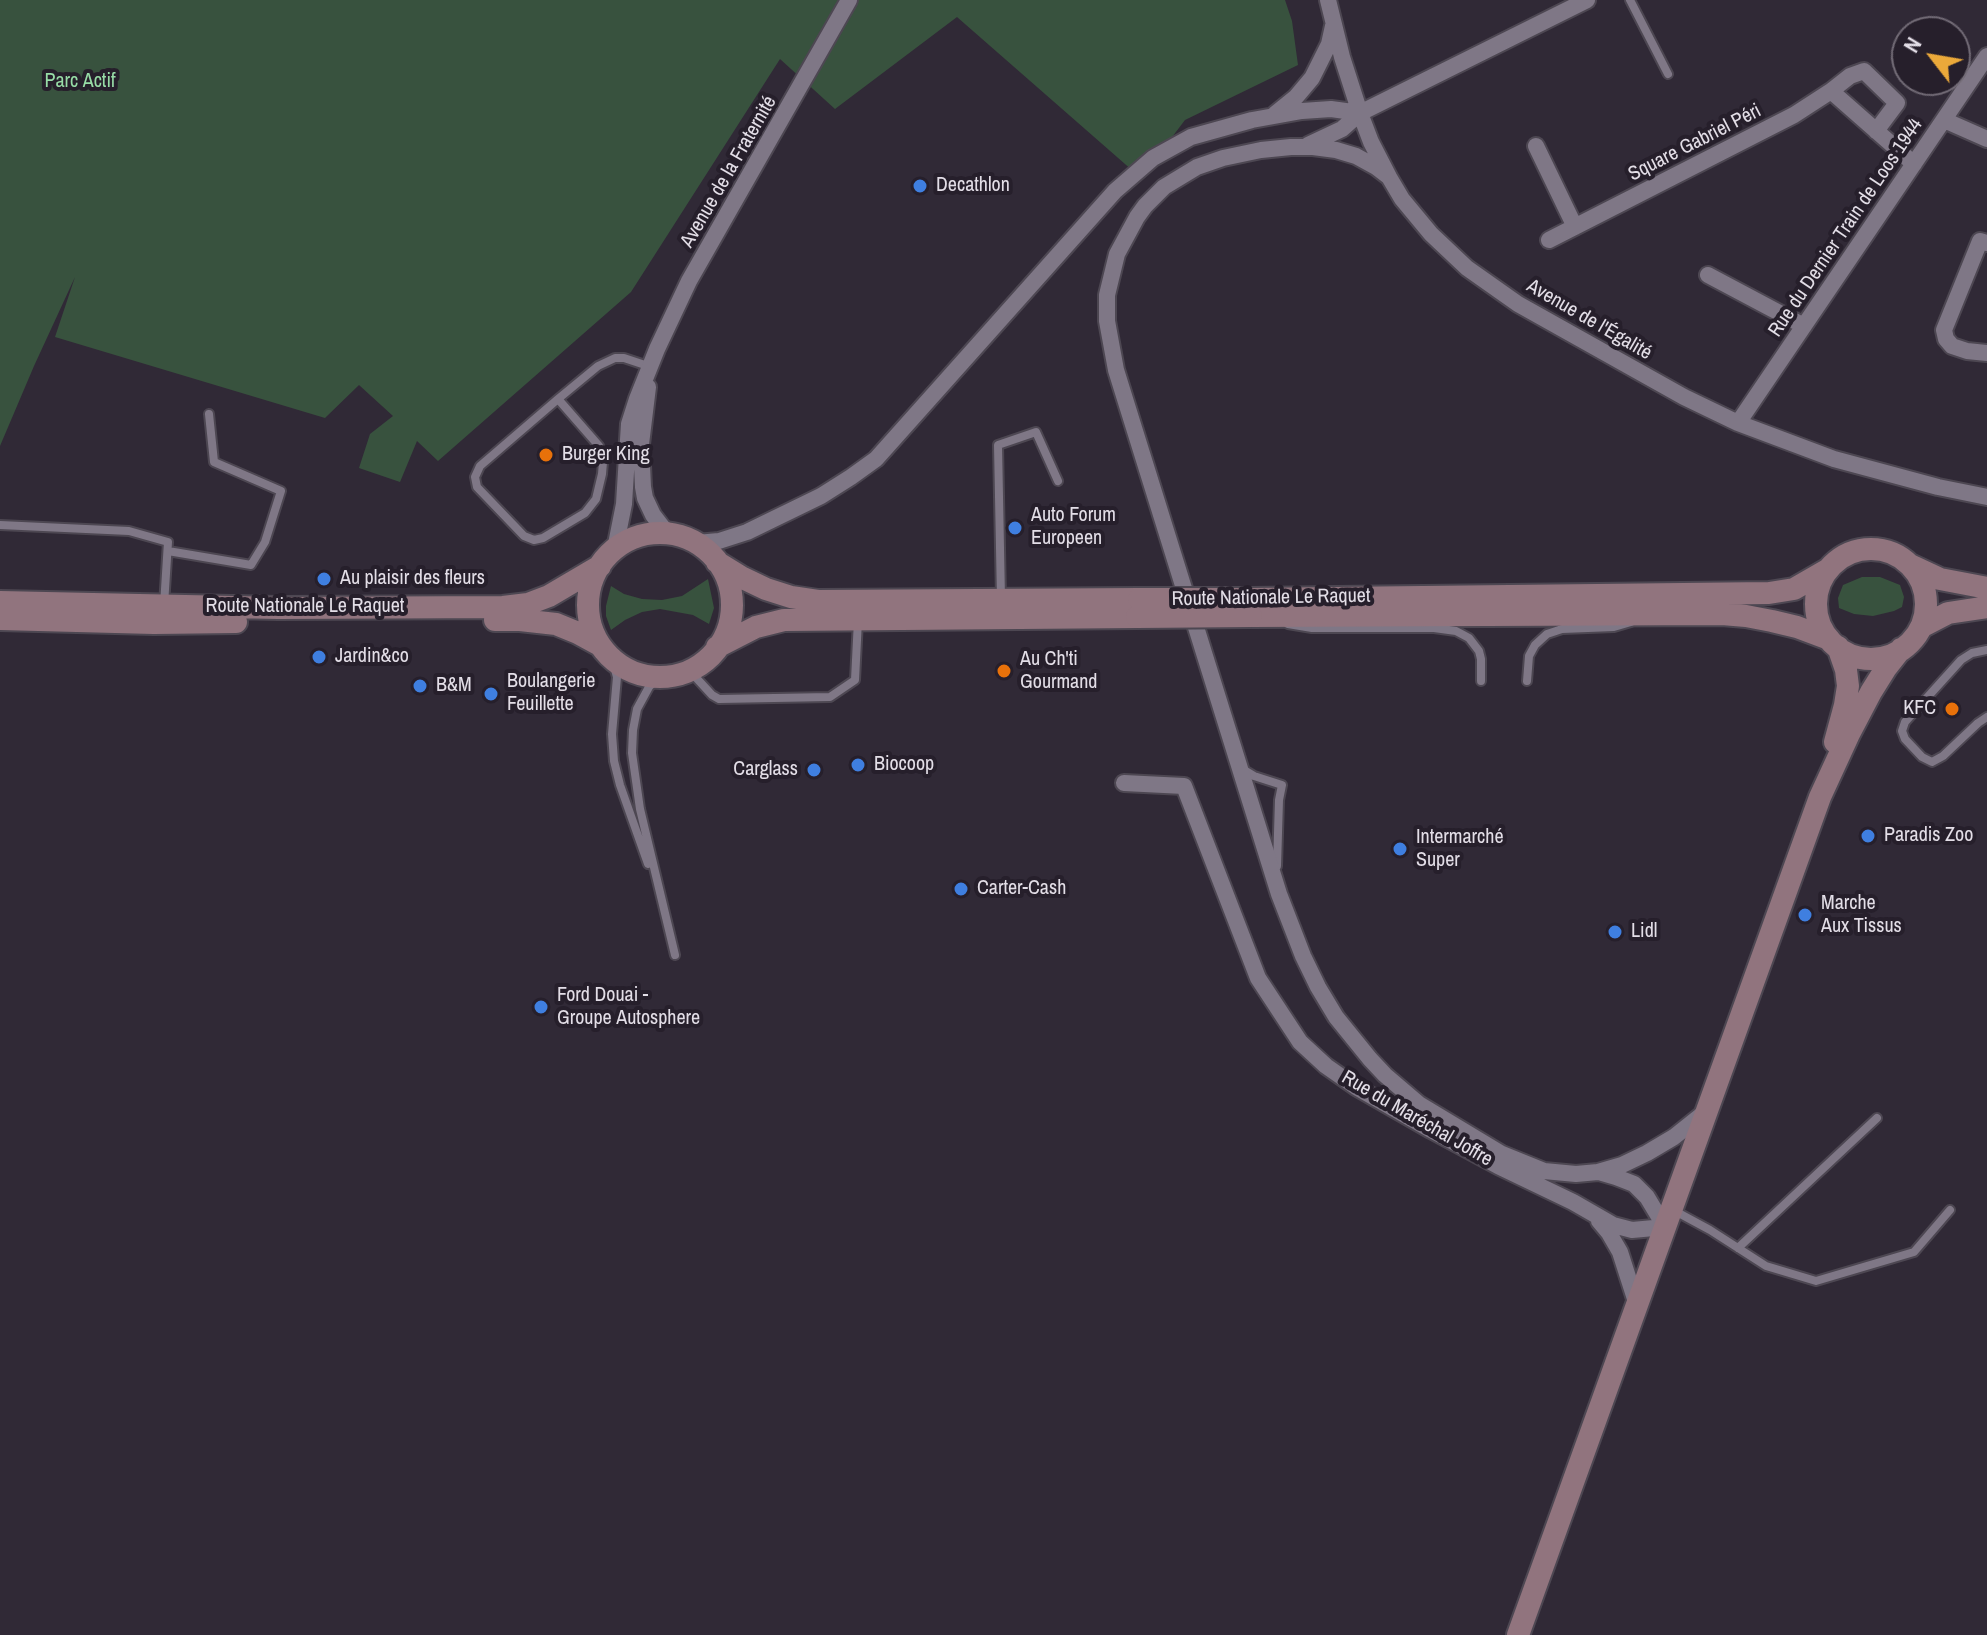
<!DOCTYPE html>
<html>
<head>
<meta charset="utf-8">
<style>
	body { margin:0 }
	#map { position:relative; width:1987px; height:1635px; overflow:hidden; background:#302936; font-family:"Archivo Narrow",sans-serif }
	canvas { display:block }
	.north { position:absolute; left:1891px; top:16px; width:80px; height:80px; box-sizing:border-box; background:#261f2b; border:2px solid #726b76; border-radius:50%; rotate:301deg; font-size:22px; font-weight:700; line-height:32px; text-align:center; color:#e3dee7 }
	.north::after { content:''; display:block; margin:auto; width:28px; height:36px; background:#eba93a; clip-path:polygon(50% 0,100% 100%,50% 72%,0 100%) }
</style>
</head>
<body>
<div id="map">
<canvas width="1987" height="1635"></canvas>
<div class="north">N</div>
</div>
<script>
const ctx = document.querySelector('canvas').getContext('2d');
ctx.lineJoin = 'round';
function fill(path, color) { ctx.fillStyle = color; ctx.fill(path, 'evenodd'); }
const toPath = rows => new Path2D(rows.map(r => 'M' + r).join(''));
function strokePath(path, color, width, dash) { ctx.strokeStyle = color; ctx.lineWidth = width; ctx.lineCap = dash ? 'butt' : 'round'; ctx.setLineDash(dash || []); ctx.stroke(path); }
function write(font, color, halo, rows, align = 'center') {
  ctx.font = font + ' "Archivo Narrow",sans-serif'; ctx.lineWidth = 8; ctx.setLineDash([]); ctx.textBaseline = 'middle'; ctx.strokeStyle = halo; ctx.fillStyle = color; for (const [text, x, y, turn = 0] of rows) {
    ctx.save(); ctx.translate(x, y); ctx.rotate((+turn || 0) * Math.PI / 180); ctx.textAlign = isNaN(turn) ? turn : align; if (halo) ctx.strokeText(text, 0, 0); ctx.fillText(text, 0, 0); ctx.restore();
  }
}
const green = toPath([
	[0,0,1285,0,1292,21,1298,65,1185,120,1141,178,957,17,835,109,780,59,631,292,438,461,417,441,400,482,359,468,370,434,393,416,359,385,325,418,55,337,75,277,34,366,0,446],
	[1862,577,1880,577,1900,585,1904,597,1902,607,1894,611,1873,616,1854,614,1839,608,1838,598,1843,585],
	[708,579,714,608,709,624,693,615,660,609,642,612,625,620,611,630,606,616,606,606,611,586,624,594,642,599,662,600,682,596]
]);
const lane = toPath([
	[1630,0,1668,74],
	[558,399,599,446,603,462,602,474,596,499,585,513,543,538,534,540,524,536,477,487,475,477,480,466,558,399,598,366,615,358,624,358,651,367],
	[0,525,129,531,168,542,164,605],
	[168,551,251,565,265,542,281,491,214,462,209,414],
	[1001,599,998,445,1036,432,1058,481],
	[1288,624,1312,628,1434,628,1456,631,1469,638,1479,651,1481,659,1481,681],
	[1987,650,1972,653,1961,660,1905,722,1902,731,1905,739,1922,757,1932,762,1943,756,1978,723,1987,717],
	[612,659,617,677,612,734,614,761,620,785,648,864],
	[689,670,712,695,719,699,830,697,855,680,858,620],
	[659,677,649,687,637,709,633,730,632,753,640,809,675,955],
	[1527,681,1529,656,1535,645,1547,634,1562,629,1614,627,1631,622],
	[1244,770,1254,776,1282,785,1279,800,1277,866],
	[1673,1210,1710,1230,1766,1266,1816,1281,1914,1252,1950,1210],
	[1738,1248,1877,1118]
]);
const street = toPath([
	[1328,0,1342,57,1360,113,1371,142,1389,177,1402,199,1431,234,1467,268,1518,304,1684,397,1738,423,1834,459,1938,487,1987,497],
	[1831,91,1850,76,1864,71,1897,103,1876,131],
	[1275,114,1296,97,1312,78,1329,44,1333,26],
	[1944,120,1987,139],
	[1308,145,1342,129,1360,113,1587,0],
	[1536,146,1575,227],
	[1389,177,1376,167,1356,156,1336,150,1313,147,1291,147,1261,150,1223,158,1197,167,1164,187,1145,206,1137,217,1117,254,1107,295,1107,321,1116,370,1279,894,1303,956,1318,987,1336,1017,1370,1059,1385,1075,1419,1104,1502,1154,1544,1171,1576,1174,1598,1172,1622,1165,1647,1153,1674,1137,1704,1113],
	[1549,240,1794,115,1831,91,1914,164],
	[1987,243,1980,241,1944,330,1946,339,1952,346,1967,351,1987,353],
	[1708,275,1804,326],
	[648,387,641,444,643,487,645,498,653,515,663,528,672,534],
	[1738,423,1987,56],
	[697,543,719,541,747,532,821,496,851,477,876,459,1115,191,1153,158,1191,137,1252,120,1302,111,1331,109,1360,113],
	[615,549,624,504,629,424,637,399,657,349,689,281,849,0],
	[1124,783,1184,786,1258,978,1300,1042,1326,1066,1356,1087,1431,1130,1498,1166,1573,1202,1613,1225,1632,1230,1665,1227,1647,1197,1634,1184,1616,1177,1599,1172],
	[1599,1221,1609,1233,1620,1252,1637,1305]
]);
const secondary = toPath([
	'588 605a72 72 0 1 1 144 0a72 72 0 1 1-144 0Z',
	'1816 604a55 55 0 1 1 110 0a55 55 0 1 1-110 0Z',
	[717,562,743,578,766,589,791,597,818,601,1139,599],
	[1910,565,1940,579,1987,588],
	[1250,599,1769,593,1794,589,1827,570],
	[0,602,278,608,503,607,528,604,549,596,600,566],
	[1251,616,1722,614,1746,616,1772,621,1797,627,1829,639],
	[0,619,154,623,236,622],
	[495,620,520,620,556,624,578,633,600,645],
	[1921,627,1948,613,1987,607],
	[717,647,756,627,784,620,1137,617],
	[1835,742,1845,705,1848,686,1846,670,1838,647],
	[1518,1635,1820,797,1849,734,1871,692,1886,668,1901,649]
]);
const secondaryBridge = toPath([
	[1139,599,1250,599],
	[1137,617,1251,616]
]);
const markers = [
	[920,186,8,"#3f7fe0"],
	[546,455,8,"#e8710a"],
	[1015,528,8,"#3f7fe0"],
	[324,579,8,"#3f7fe0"],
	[319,657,8,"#3f7fe0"],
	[1004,671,8,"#e8710a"],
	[420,686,8,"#3f7fe0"],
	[491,694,8,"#3f7fe0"],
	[1952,709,8,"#e8710a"],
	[858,765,8,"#3f7fe0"],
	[814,770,8,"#3f7fe0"],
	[1868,836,8,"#3f7fe0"],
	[1400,849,8,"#3f7fe0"],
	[961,889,8,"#3f7fe0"],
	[1805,915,8,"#3f7fe0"],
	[1615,932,8,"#3f7fe0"],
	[541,1007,8,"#3f7fe0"]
];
const parkNames = [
	["Parc Actif",80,82]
];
const streetNames = [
	["Square Gabriel Péri",1695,143,-27],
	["Avenue de la Fraternité",729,172,-60],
	["Rue du Dernier Train de Loos 1944",1846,228,-56],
	["Avenue de l'Égalité",1589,320,30],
	["Route Nationale Le Raquet",1271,598,-1],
	["Route Nationale Le Raquet",305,607],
	["Rue du Maréchal Joffre",1417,1119,30]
];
const poiNames = [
	["Decathlon",936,186],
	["Burger King",562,455],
	["Auto Forum",1031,516],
	["Europeen",1031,539],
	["Au plaisir des fleurs",340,579],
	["Jardin&co",335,657],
	["Au Ch'ti",1020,660],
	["Gourmand",1020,683],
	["Boulangerie",507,682],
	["Feuillette",507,705],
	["B&M",436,686],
	["KFC",1936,709,"right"],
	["Biocoop",874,765],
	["Carglass",798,770,"right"],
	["Paradis Zoo",1884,836],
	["Intermarché",1416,838],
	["Super",1416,861],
	["Carter-Cash",977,889],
	["Marche",1821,904],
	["Aux Tissus",1821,927],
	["Lidl",1631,932],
	["Ford Douai -",557,996],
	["Groupe Autosphere",557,1019]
];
fill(green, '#38523e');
strokePath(lane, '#4d4752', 12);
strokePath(street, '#4d4752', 20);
strokePath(secondary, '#4d4752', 26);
strokePath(lane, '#7f7786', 8);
strokePath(street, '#7f7786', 16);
strokePath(secondary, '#91747e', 22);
strokePath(secondaryBridge, '#4d4752', 26, []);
strokePath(secondaryBridge, '#91747e', 22);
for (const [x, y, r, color] of markers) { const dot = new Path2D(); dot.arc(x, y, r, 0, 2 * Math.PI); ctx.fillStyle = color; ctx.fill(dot); strokePath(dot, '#261f2b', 3); }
write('20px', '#97dca6', '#261f2b', parkNames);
write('20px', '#e3dee7', '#261f2b', streetNames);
write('20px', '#e3dee7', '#261f2b', poiNames, 'left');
</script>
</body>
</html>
